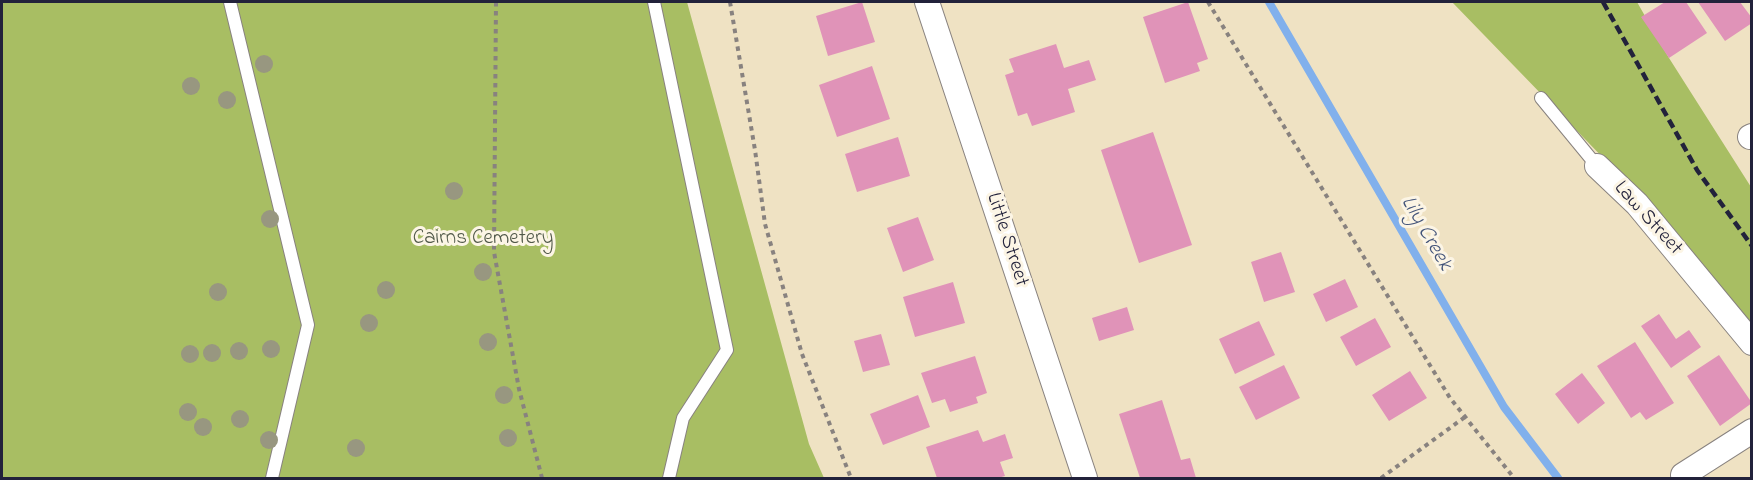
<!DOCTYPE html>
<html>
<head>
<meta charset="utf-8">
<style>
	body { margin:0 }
	#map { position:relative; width:1753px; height:480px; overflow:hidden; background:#efe2c3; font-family:"Indie Flower",sans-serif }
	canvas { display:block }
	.frame { position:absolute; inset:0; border:3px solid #22223b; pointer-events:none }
</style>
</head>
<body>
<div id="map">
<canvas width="1753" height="480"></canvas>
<div class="frame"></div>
</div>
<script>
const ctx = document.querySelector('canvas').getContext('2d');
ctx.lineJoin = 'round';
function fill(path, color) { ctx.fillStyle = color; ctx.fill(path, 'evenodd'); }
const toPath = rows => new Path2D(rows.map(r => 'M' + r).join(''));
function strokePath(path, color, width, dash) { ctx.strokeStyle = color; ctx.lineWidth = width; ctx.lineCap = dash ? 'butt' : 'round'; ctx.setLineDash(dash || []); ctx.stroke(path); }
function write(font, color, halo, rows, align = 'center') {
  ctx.font = font + ' "Indie Flower",sans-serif'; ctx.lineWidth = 6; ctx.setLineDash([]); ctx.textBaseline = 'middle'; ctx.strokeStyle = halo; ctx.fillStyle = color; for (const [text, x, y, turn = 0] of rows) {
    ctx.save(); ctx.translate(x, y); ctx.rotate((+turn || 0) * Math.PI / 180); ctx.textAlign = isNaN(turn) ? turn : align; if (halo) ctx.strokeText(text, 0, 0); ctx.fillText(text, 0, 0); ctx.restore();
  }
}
const green = toPath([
	[2,2,687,2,809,444,824,478,2,478],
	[1452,2,1637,2,1669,58,1751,187,1751,330,1644,200]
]);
const stream = toPath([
	[1269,2,1504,407,1558,478]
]);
const building = toPath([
	[862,2,875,42,828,56,816,16],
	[1188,2,1208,59,1197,63,1200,71,1165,83,1143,17],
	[1665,2,1686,2,1707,33,1669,58,1641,17],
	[1698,2,1740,2,1752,18,1752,23,1725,41],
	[1056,44,1064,68,1089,60,1096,80,1068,89,1075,112,1032,126,1027,113,1018,116,1005,75,1014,72,1009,59],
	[872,66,890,119,837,137,819,85],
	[1153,132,1192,245,1139,263,1101,150],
	[898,137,910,176,857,192,845,154],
	[918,217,934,260,903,272,887,228],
	[1281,252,1295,292,1264,302,1251,262],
	[1345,279,1358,307,1326,322,1313,294],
	[953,282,965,323,915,337,903,297],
	[1127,307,1134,330,1099,341,1092,318],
	[1659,314,1676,339,1689,330,1701,347,1671,368,1641,326],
	[1375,318,1391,347,1356,366,1340,337],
	[1259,321,1275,355,1235,374,1219,339],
	[881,334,890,365,863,372,854,341],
	[1635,342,1674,403,1646,420,1640,412,1631,418,1597,366],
	[1719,355,1752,403,1720,426,1687,376],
	[975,356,987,393,976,397,978,403,950,412,945,399,932,403,921,373],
	[1284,365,1300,398,1256,420,1239,387],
	[1410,371,1427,398,1389,421,1372,395],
	[1582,373,1605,403,1578,424,1555,394],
	[918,395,930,427,883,445,870,414],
	[1162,400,1181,460,1190,458,1196,478,1140,478,1119,414],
	[978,430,983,442,1005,434,1013,458,1000,462,1005,476,998,478,937,478,926,447]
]);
const path = toPath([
	[496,2,494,252,519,389,542,478],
	[730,2,755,150,765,224,802,354,851,478],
	[1208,2,1450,398,1514,478],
	[1381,478,1465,417]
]);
const lane = toPath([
	[230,2,308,325,272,478],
	[654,2,727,350,683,418,669,478],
	[1541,98,1597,166]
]);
const street = toPath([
	[927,2,1085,478],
	[1750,137,1752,136],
	[1597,166,1637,204,1752,343],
	[1683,475,1752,431]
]);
const rail = toPath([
	[1603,2,1697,170,1752,246]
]);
const trees = [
	[264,64],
	[191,86],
	[227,100],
	[454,191],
	[270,219],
	[483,272],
	[386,290],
	[218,292],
	[369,323],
	[488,342],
	[271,349],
	[239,351],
	[212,353],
	[190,354],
	[504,395],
	[188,412],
	[240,419],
	[203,427],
	[508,438],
	[269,440],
	[356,448]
];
const streetNames = [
	["Law Street",1647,219,48],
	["Little Street",1006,240,72]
];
const parkNames = [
	["Cairns Cemetery",483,240]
];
const waterNames = [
	["Lily Creek",1425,234,60]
];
fill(green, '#a8be63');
strokePath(stream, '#81b0ec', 8);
fill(building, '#e093b8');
strokePath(lane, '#88827f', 14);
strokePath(street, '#88827f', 26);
strokePath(path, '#88827f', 4, [4.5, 4.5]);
strokePath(lane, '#fff', 12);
strokePath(street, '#fff', 24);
strokePath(rail, '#22223b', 4.5, [9, 4.5]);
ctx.fillStyle = '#989780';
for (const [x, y] of trees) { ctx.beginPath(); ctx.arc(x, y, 9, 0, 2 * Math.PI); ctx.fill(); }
write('21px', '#22223b', '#fcf5e5', streetNames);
write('21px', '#515949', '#fcf5e5', parkNames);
write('italic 22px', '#435479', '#fcf5e5', waterNames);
</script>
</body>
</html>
